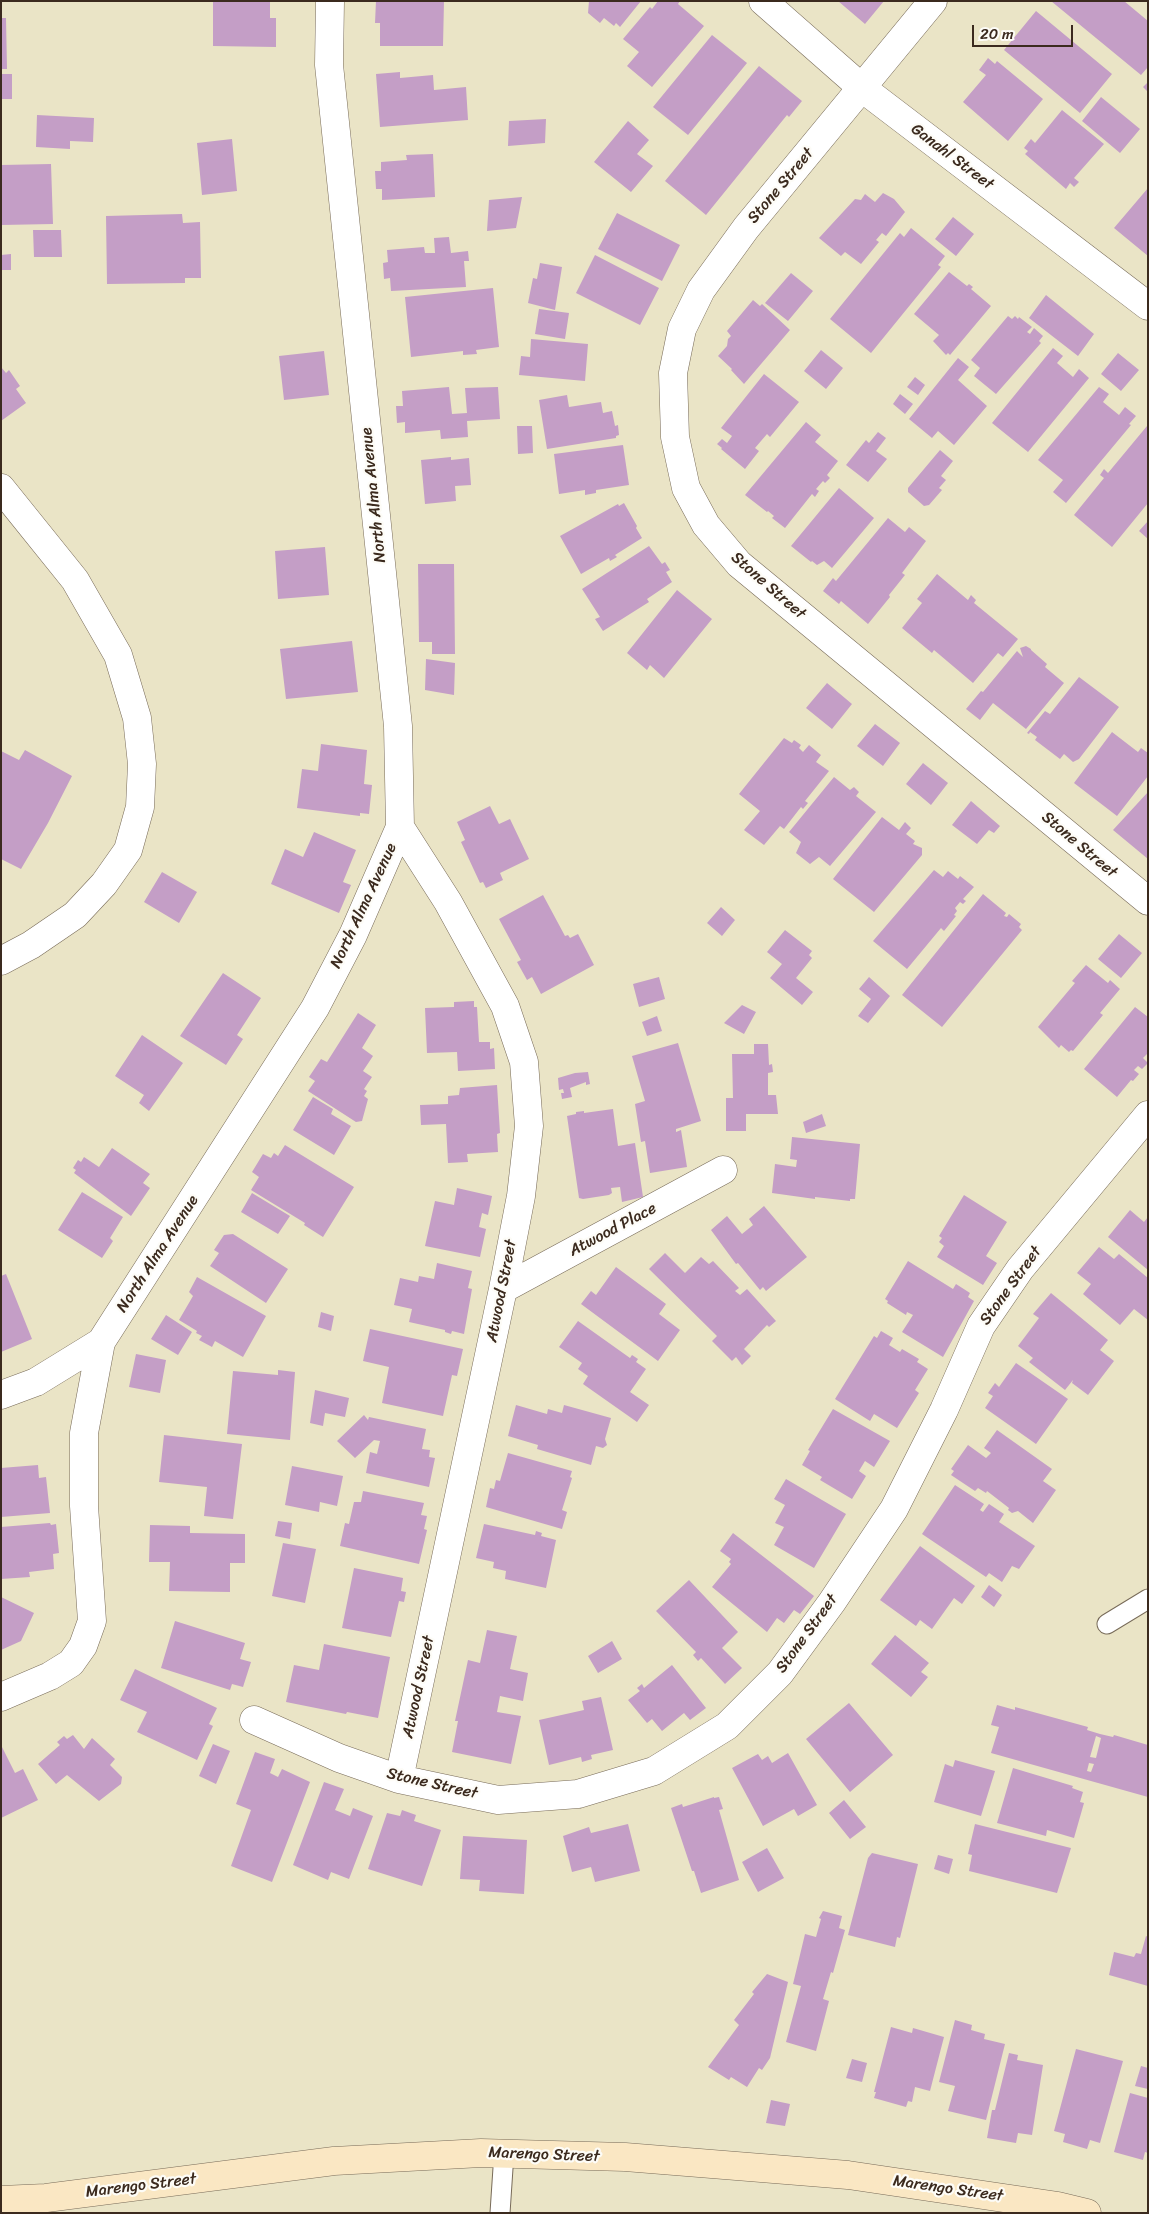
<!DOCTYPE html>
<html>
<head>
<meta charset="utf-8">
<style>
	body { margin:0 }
	#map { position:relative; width:1149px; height:2214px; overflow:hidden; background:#eae4c6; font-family:Sriracha,sans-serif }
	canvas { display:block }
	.frame { position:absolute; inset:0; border:2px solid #3b2a1e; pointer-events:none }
	.scale { position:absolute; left:972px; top:25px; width:101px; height:22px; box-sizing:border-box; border:2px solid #3b2a1e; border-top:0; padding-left:6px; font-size:15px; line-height:18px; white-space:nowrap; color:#3b2a1e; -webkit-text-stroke:4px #fdfcf7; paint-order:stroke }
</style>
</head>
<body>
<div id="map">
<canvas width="1149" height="2214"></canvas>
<div class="frame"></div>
<div class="scale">20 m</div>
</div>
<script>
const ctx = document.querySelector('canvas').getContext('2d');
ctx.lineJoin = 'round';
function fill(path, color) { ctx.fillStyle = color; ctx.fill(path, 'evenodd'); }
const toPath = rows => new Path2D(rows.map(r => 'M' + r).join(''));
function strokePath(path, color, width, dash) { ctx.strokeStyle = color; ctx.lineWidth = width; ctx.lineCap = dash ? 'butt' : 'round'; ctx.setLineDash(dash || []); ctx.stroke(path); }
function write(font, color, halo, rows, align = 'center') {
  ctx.font = font + ' Sriracha,sans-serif'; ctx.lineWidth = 4.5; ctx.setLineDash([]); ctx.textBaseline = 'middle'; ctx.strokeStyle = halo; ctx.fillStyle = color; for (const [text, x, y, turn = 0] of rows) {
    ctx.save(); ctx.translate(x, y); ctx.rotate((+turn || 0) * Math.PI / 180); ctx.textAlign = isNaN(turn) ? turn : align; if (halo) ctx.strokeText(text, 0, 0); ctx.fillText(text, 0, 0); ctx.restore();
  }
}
const building = toPath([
	[213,1,270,1,270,18,276,18,276,47,213,46],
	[376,1,444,1,443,46,380,46,380,23,375,23],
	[589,1,641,1,620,27,616,23,614,26,604,18,600,23,588,13],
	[658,1,680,1,678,4,704,26,652,87,627,66,639,52,623,39,650,7,652,9],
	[838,1,884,1,865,24],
	[1051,1,1124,1,1148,21,1148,67,1141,75],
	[1036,11,1112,74,1080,113,1004,50],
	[1,18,6,18,7,69,1,69],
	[712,35,747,63,688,135,653,107],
	[988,58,995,64,997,61,1043,99,1008,141,963,102,986,75,979,70],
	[759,66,802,101,789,117,787,115,706,215,665,181],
	[400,72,400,78,433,75,434,90,466,87,468,120,380,127,376,74],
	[1,74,12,74,12,99,1,99],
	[1148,82,1148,92,1143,87],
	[1101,97,1140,129,1120,153,1082,121],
	[1062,110,1104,144,1074,178,1079,182,1074,187,1070,183,1066,189,1025,154,1028,151,1024,148,1031,139,1035,143],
	[37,115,94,118,93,142,70,141,70,149,36,147],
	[546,119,545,143,508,146,509,121],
	[628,121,649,140,637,154,653,166,631,192,594,162],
	[232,139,237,191,202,195,197,143],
	[433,154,435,197,382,200,382,189,376,189,375,171,381,171,381,162,407,160,406,155],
	[51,164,53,224,1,225,1,165],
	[1148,188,1148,256,1114,228],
	[883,193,894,199,905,212,886,236,882,233,876,240,879,242,861,264,845,252,841,256,819,238,855,199,861,200,865,194,875,202],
	[522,197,516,228,487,231,489,200],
	[617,213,680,245,662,281,598,249],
	[182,214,183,223,200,222,201,278,185,278,185,283,107,284,106,216],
	[953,217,974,234,956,256,935,239],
	[911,228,945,256,938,265,941,267,871,353,830,319,900,233,904,237],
	[33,230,61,230,62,257,34,257],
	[449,237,451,253,468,251,469,261,464,261,466,287,391,291,390,278,384,279,383,263,388,262,387,250,424,247,425,253,435,253,434,238],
	[11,254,11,270,1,270,1,255],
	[595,255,659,288,640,325,576,293],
	[540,263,562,267,555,310,528,303,533,278,537,279],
	[949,272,967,286,969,284,973,287,971,289,991,306,950,355,948,353,946,355,933,341,939,335,914,314],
	[791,273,813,291,788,321,765,303],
	[493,288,499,347,476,350,477,354,463,355,463,351,411,357,405,297],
	[1046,295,1094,334,1078,356,1029,318],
	[753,300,760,306,762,304,790,330,744,384,731,370,732,369,718,356,727,346,728,339,731,336,727,331],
	[539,309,569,313,565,339,535,334],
	[1008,316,1012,319,1015,316,1018,319,1019,317,1032,327,1027,332,1030,334,1034,328,1043,336,1039,341,1041,343,996,394,974,376,980,368,971,360],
	[531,339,588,344,585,381,519,375,521,356,530,357],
	[1053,348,1063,356,1057,363,1073,377,1079,369,1089,378,1028,452,992,423],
	[821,350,843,368,826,389,804,371],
	[324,351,329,395,284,400,279,356],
	[1118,353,1139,370,1121,391,1101,374],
	[958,358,969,367,958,380,987,406,954,445,938,431,932,438,909,419],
	[1,367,6,373,9,370,20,386,16,389,26,403,1,421],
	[764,374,799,402,770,437,767,434,755,448,759,451,745,469,721,449,722,448,717,444,722,439,727,443,732,436,721,428],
	[915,377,925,385,918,395,907,387],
	[449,387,452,414,467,413,465,388,498,387,500,419,467,421,468,437,441,439,440,430,405,433,405,422,397,423,396,406,403,406,402,391],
	[1099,387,1109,394,1103,402,1119,415,1125,407,1136,416,1129,424,1131,425,1066,503,1053,492,1063,480,1038,460],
	[900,394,913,404,905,414,893,404],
	[567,395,569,407,601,402,603,413,612,411,615,426,618,425,619,435,616,436,616,438,547,449,539,400],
	[806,422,821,435,815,442,838,461,827,475,830,478,825,483,823,481,816,489,819,491,815,497,812,494,785,528,772,518,774,516,768,511,767,512,745,495],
	[517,426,532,426,533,453,518,454],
	[1147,426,1148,503,1112,547,1074,515,1104,478,1100,475,1104,469,1108,473],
	[878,432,886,438,876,451,887,459,868,482,846,465,866,440,869,443],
	[623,445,629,485,596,490,596,493,585,495,585,490,559,494,554,454],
	[940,450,953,461,941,476,946,480,939,488,942,490,929,505,924,506,908,492,908,488],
	[451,457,451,460,469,458,471,485,455,486,456,501,425,504,421,460],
	[839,488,874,518,832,568,824,561,817,565,812,561,811,562,791,546],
	[624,503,637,526,636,528,642,538,615,555,617,557,610,561,609,558,581,574,560,536,618,504,619,506],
	[888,518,905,532,909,527,926,541,902,573,905,575,889,595,890,597,868,624,841,601,839,604,823,591,833,578,836,581],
	[1148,521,1148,539,1139,531],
	[649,546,662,564,665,562,670,570,666,572,672,582,647,599,649,602,603,631,595,619,600,617,582,589],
	[325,547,329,595,278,599,275,551],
	[418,564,454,564,455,654,432,654,432,642,419,642],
	[937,574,968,600,971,595,976,600,974,603,1018,639,1003,657,998,653,973,683,934,650,932,653,902,628,922,603,917,599],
	[677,590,712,619,664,678,650,665,647,670,627,653],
	[352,641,358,692,286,699,280,649],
	[1026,646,1031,649,1031,650,1047,664,1045,667,1064,683,1026,729,993,703,980,720,966,709,981,691,983,692,1017,651,1023,657,1020,648],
	[426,659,455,663,454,695,425,690],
	[1079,677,1119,707,1079,759,1073,762,1064,754,1060,759,1035,740,1037,737,1030,732,1029,734,1027,733,1045,711,1050,714],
	[827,683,852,704,832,729,806,708],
	[875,724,900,743,883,766,857,746],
	[1112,732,1138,752,1141,748,1148,753,1148,776,1117,816,1074,783],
	[784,738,792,743,794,740,801,745,799,748,803,752,809,745,821,755,816,762,829,771,805,801,808,803,803,809,801,807,784,829,780,826,764,845,744,830,760,811,739,794],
	[321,744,367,750,364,784,372,785,369,814,360,813,360,816,297,808,302,769,318,771],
	[25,750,72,776,48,823,21,869,1,859,1,751,19,760],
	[923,763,948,783,931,805,906,784],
	[834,777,850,790,854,787,859,792,856,796,876,812,830,866,819,857,810,864,796,853,801,842,789,832],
	[1148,792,1148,859,1113,830],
	[971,801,1000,826,994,833,989,830,977,844,952,825],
	[490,806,499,824,510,819,529,859,500,873,503,880,486,888,483,882,480,883,461,842,465,840,457,822],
	[882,817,899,830,905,822,911,828,906,834,915,841,913,844,922,848,922,855,874,912,833,879],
	[314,832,356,850,343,882,351,885,339,913,271,884,285,849,303,857],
	[934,870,943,877,948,871,958,879,960,876,974,887,963,899,966,901,963,904,960,902,955,908,957,911,954,915,956,916,944,931,941,928,907,969,873,941],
	[162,872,197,892,179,923,144,902],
	[983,894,1006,913,1004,916,1007,917,1009,914,1021,924,1019,927,1022,930,942,1027,902,995],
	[543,895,565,936,568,935,570,938,578,934,594,965,541,994,532,977,527,980,517,962,521,960,499,919],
	[721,907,735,920,722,936,707,923],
	[785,930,812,951,809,955,812,958,796,978,813,992,802,1005,770,978,782,964,767,952],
	[1119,934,1142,953,1121,978,1098,959],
	[1086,965,1108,983,1110,980,1120,989,1100,1013,1103,1015,1073,1051,1071,1050,1069,1052,1061,1045,1059,1048,1038,1027,1075,983,1072,981],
	[223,973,261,998,237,1035,243,1039,226,1065,180,1036],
	[659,977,665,999,639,1007,633,984],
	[869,977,890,996,868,1023,858,1016,871,999,859,989],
	[474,1001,474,1007,477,1007,479,1042,490,1042,490,1049,494,1048,495,1069,458,1071,457,1052,427,1053,425,1008,454,1007,454,1002],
	[742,1005,756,1012,744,1034,724,1023],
	[1135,1007,1148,1017,1148,1055,1147,1054,1143,1058,1148,1063,1142,1069,1138,1066,1134,1070,1139,1074,1133,1081,1131,1080,1117,1097,1084,1069],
	[358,1013,376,1025,362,1048,373,1056,363,1071,372,1077,364,1089,367,1091,364,1096,368,1099,362,1121,356,1122,308,1091,315,1081,309,1077,321,1059,327,1062],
	[657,1016,662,1031,647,1036,642,1022],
	[142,1035,183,1063,149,1111,139,1103,144,1095,115,1076],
	[678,1043,701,1121,676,1129,676,1132,681,1130,687,1167,650,1173,645,1141,641,1142,635,1104,645,1101,632,1056],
	[754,1044,768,1044,769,1065,772,1064,773,1072,768,1073,768,1095,776,1095,778,1114,746,1114,746,1131,726,1131,726,1098,733,1098,732,1054,754,1054],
	[588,1072,590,1084,586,1085,586,1082,570,1088,572,1097,562,1099,561,1093,564,1093,563,1089,559,1090,558,1078,575,1073],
	[497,1085,500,1133,497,1134,498,1152,467,1154,468,1162,448,1163,446,1124,421,1125,420,1105,448,1104,448,1096,459,1095,460,1088],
	[313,1097,333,1109,331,1114,351,1126,334,1155,293,1130],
	[613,1109,618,1146,635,1143,643,1197,622,1202,620,1187,611,1188,612,1193,609,1195,583,1199,579,1198,567,1116,576,1114,576,1112,584,1111,584,1113],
	[822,1114,826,1126,806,1133,803,1122],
	[792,1137,860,1144,855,1199,850,1199,850,1201,815,1197,815,1199,772,1193,775,1164,796,1167,797,1160,790,1159],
	[285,1145,354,1187,323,1237,304,1225,305,1223,251,1190,259,1177,252,1172,263,1154,271,1158,274,1153,278,1156],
	[112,1148,150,1174,143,1183,150,1188,131,1216,74,1173,76,1170,73,1168,78,1160,81,1162,84,1157,99,1167],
	[457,1188,492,1196,488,1215,482,1213,479,1227,486,1229,480,1257,425,1246,435,1201,454,1205],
	[82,1192,123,1217,110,1238,113,1241,102,1258,58,1230],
	[252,1193,290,1216,278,1234,241,1212],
	[964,1195,1007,1222,986,1256,997,1263,983,1285,937,1257,944,1246,939,1242,942,1238,939,1236],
	[764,1206,807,1257,766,1291,763,1287,760,1290,738,1263,736,1264,711,1230,727,1216,742,1234,753,1225,749,1219],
	[1130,1210,1144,1222,1148,1217,1148,1270,1108,1237],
	[233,1234,288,1269,266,1303,210,1266,219,1253,214,1250,224,1235],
	[1099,1247,1114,1259,1119,1254,1148,1278,1148,1320,1134,1309,1120,1325,1083,1294,1091,1284,1077,1273],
	[665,1253,685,1273,701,1257,709,1264,713,1261,739,1288,735,1291,740,1295,747,1289,776,1321,769,1327,767,1325,744,1349,751,1356,742,1365,736,1357,732,1361,712,1341,717,1336,649,1269],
	[908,1261,953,1289,956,1284,970,1293,968,1297,974,1301,943,1357,902,1332,913,1315,907,1312,906,1315,887,1303,888,1301,885,1299],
	[437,1263,472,1271,468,1288,472,1289,464,1334,452,1331,451,1334,445,1332,445,1330,409,1322,412,1309,394,1305,400,1278,418,1282,419,1276,434,1279],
	[616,1267,666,1304,659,1314,680,1330,658,1361,581,1304,591,1291,596,1295],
	[6,1274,32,1339,1,1352,1,1276],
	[197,1277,266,1316,243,1357,215,1341,212,1347,199,1340,202,1336,196,1333,197,1331,179,1320,193,1296,189,1292],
	[1051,1293,1108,1340,1100,1350,1114,1361,1088,1395,1072,1383,1073,1380,1065,1390,1029,1362,1033,1358,1018,1346,1039,1318,1033,1314],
	[321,1312,334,1316,331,1331,318,1327],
	[166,1315,192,1332,178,1355,151,1339],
	[578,1321,630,1358,632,1355,638,1359,636,1362,646,1369,630,1392,649,1405,637,1422,583,1384,588,1376,578,1369,582,1363,559,1347],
	[370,1329,463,1349,457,1376,452,1375,443,1416,382,1403,389,1367,363,1361],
	[881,1331,893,1338,889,1345,900,1352,902,1349,919,1359,917,1362,928,1369,915,1390,919,1393,897,1428,874,1414,870,1421,835,1399,874,1336,877,1338],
	[136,1354,166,1360,160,1393,129,1387],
	[1016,1363,1068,1399,1036,1444,985,1408,993,1396,988,1393,995,1383,999,1387],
	[278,1370,295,1372,290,1440,227,1434,233,1371,278,1375],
	[315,1390,349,1398,345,1417,325,1413,323,1426,310,1423],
	[516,1405,547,1414,548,1409,562,1413,564,1405,611,1418,605,1439,607,1445,603,1448,596,1446,591,1465,537,1449,538,1445,508,1436],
	[833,1409,890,1441,874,1467,865,1461,859,1471,866,1476,852,1499,820,1480,822,1477,802,1465,810,1451,808,1450],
	[364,1415,368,1420,369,1417,426,1429,422,1449,430,1450,429,1457,435,1458,429,1487,366,1473,370,1452,377,1454,380,1441,374,1440,355,1458,337,1441],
	[997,1430,1052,1469,1043,1481,1056,1490,1033,1523,1018,1511,1012,1513,1008,1510,1009,1508,987,1491,986,1493,978,1488,975,1491,951,1475,954,1471,951,1469,968,1445,986,1458,991,1453,984,1448],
	[164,1435,242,1444,233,1519,204,1516,207,1487,159,1482],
	[508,1453,572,1471,570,1477,572,1478,562,1510,567,1512,562,1529,486,1507,490,1488,494,1489,496,1480,500,1481],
	[38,1465,39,1478,46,1477,50,1513,1,1517,1,1468],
	[292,1466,343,1476,337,1506,320,1502,319,1512,285,1505],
	[786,1479,846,1514,814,1568,774,1545,784,1527,775,1523,785,1505,774,1499],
	[955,1485,984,1504,980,1510,983,1512,989,1504,1004,1514,999,1522,1035,1546,1019,1569,1012,1566,1002,1582,989,1573,986,1577,922,1534],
	[363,1491,424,1503,421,1515,427,1516,424,1529,427,1530,419,1564,340,1546,345,1523,349,1524,354,1502,361,1502],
	[278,1521,292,1523,290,1539,275,1536],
	[50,1523,51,1525,56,1524,59,1553,53,1554,54,1569,29,1572,30,1577,1,1579,1,1527],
	[484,1524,535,1535,536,1531,542,1533,541,1536,556,1540,546,1588,505,1579,506,1571,493,1568,494,1562,476,1558],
	[150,1525,190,1526,190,1533,245,1534,245,1563,230,1563,230,1592,169,1591,170,1562,149,1562],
	[733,1533,814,1596,800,1614,794,1610,784,1623,777,1618,767,1632,712,1587,731,1564,729,1562,731,1559,720,1551],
	[283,1543,316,1549,305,1603,272,1596],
	[920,1546,975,1586,962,1604,954,1598,932,1629,920,1620,916,1626,880,1600],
	[354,1568,403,1578,401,1591,406,1592,404,1602,399,1601,391,1637,342,1628],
	[689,1580,738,1632,722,1648,742,1668,725,1684,701,1658,698,1661,693,1655,696,1652,656,1611],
	[989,1585,1002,1595,994,1607,981,1597],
	[1,1597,34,1613,21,1641,1,1650],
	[175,1621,245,1643,240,1659,251,1662,243,1687,232,1684,230,1690,161,1668],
	[487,1630,517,1636,510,1669,528,1673,523,1701,500,1696,497,1712,521,1716,511,1764,452,1752,458,1721,455,1721,468,1660,480,1663],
	[895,1635,929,1663,921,1672,928,1677,911,1697,871,1664],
	[612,1641,622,1659,598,1673,588,1656],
	[324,1644,390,1657,378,1718,347,1712,346,1714,286,1702,294,1665,319,1670],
	[672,1665,706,1708,690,1720,684,1713,662,1731,652,1719,647,1723,628,1700,640,1691,637,1688,642,1684,644,1688],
	[135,1669,217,1708,209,1724,213,1726,197,1760,137,1732,147,1712,120,1700],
	[601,1697,613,1750,591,1755,592,1759,582,1762,581,1757,549,1765,539,1720,584,1710,582,1701],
	[849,1703,893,1755,850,1792,806,1739],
	[997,1705,1015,1710,1015,1707,1088,1727,1087,1730,1100,1734,1113,1737,1114,1735,1148,1745,1148,1797,991,1753,999,1727,991,1725],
	[1096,1736,1101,1738,1096,1758,1090,1757],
	[1089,1763,1094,1764,1091,1772,1087,1771],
	[73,1735,84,1749,92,1738,115,1759,110,1765,122,1777,121,1784,99,1801,67,1775,56,1784,38,1764,60,1745,57,1742,64,1736,67,1739],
	[213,1744,230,1751,216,1784,199,1776],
	[1,1745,15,1773,23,1769,38,1800,1,1818],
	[255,1752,275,1759,270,1773,278,1777,282,1769,310,1782,272,1882,231,1866,251,1810,236,1804],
	[788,1753,817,1805,798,1816,794,1809,763,1826,732,1768,758,1754,762,1760,768,1756,772,1763],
	[955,1760,995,1771,981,1816,934,1802,945,1764,953,1767],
	[1013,1768,1073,1786,1072,1788,1083,1792,1080,1802,1084,1803,1074,1838,1047,1830,1046,1836,997,1823],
	[324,1782,344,1789,335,1810,350,1816,353,1808,373,1816,349,1879,331,1872,328,1880,293,1865],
	[714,1797,714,1798,719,1797,723,1809,719,1810,739,1880,701,1893,694,1871,692,1871,671,1808,682,1804,683,1807],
	[844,1800,866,1827,850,1839,829,1813],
	[402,1810,416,1815,414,1821,441,1830,422,1886,368,1869,387,1813,400,1816],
	[628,1824,640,1871,595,1882,591,1867,572,1872,563,1836,589,1827,591,1833],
	[975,1824,1071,1848,1057,1893,969,1871,972,1855,968,1854],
	[463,1836,527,1840,524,1894,479,1891,480,1880,460,1879],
	[767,1848,784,1878,758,1892,742,1862],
	[872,1853,918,1864,900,1938,897,1937,895,1947,848,1935,868,1858],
	[938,1855,953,1859,949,1874,934,1869],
	[823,1911,842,1916,839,1928,845,1930,833,1973,831,1972,823,1999,829,2001,816,2051,786,2042,801,1986,793,1984,805,1934,816,1937,821,1919,819,1918],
	[1146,1936,1148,1937,1148,1986,1109,1975,1114,1952,1134,1957,1136,1953,1141,1954],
	[767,1974,788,1982,770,2058,762,2070,759,2068,747,2087,731,2077,729,2080,708,2067,739,2025,734,2020,754,1994,752,1992],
	[955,2020,972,2025,971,2030,985,2034,984,2039,1005,2044,986,2120,948,2111,955,2086,939,2082],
	[891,2027,912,2033,913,2028,944,2037,930,2091,915,2087,912,2102,908,2101,906,2107,874,2098,876,2092,874,2092],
	[1076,2049,1123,2061,1100,2143,1090,2140,1087,2149,1063,2142,1065,2134,1054,2131],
	[1009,2053,1018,2055,1017,2060,1043,2065,1032,2135,1018,2133,1016,2143,987,2138,992,2110,995,2110],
	[852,2059,867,2063,862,2082,846,2078],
	[1141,2066,1148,2068,1148,2089,1135,2086],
	[1130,2093,1148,2098,1148,2153,1145,2152,1143,2160,1114,2152],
	[771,2100,790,2104,785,2126,766,2123]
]);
const lane = toPath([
	[1107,1624,1148,1599],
	[500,2213,504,2153]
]);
const street = toPath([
	[763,1,862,88,1148,306],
	[933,1,746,228,701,290,682,329,673,373,675,437,686,488,706,525,739,564,1148,901],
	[1,488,75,580,118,655,137,718,142,764,140,807,128,850,104,884,75,915,31,945,1,961],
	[503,1289,723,1170],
	[1,1395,36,1382,101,1342],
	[1,1697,50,1676,71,1663,83,1646,92,1621,84,1506,84,1433,101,1342,315,1008,353,935,400,827,398,726,329,65,330,1],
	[254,1720,339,1758,399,1779,498,1800,578,1794,654,1771,727,1726,780,1673,832,1602,894,1509,944,1410,981,1326,1020,1269,1148,1115],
	[399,1779,503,1289,521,1196,529,1126,524,1062,505,1006,448,902,400,827]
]);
const secondary = toPath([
	[1,2200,46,2198,334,2161,481,2153,625,2157,848,2175,1058,2206,1087,2213]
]);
const streetNames = [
	["Ganahl Street",952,157,37],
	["Stone Street",781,186,-50],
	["North Alma Avenue",374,495,-96],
	["Stone Street",768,586,41],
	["Stone Street",1079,845,40],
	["North Alma Avenue",364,906,-65],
	["Atwood Place",613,1230,-28],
	["North Alma Avenue",158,1254,-57],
	["Stone Street",1011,1286,-54],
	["Atwood Street",502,1291,-79],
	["Stone Street",807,1634,-54],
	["Atwood Street",419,1687,-78],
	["Stone Street",432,1784,13],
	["Marengo Street",544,2155,2],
	["Marengo Street",141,2186,-7],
	["Marengo Street",948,2189,8]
];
fill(building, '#c49ec6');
strokePath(lane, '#786b59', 21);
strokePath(street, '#786b59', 29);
strokePath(secondary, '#786b59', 29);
strokePath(lane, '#fff', 19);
strokePath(street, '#fff', 28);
strokePath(secondary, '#fae7c3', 28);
write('16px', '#3b2a1e', '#fdfcf7', streetNames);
</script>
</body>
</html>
